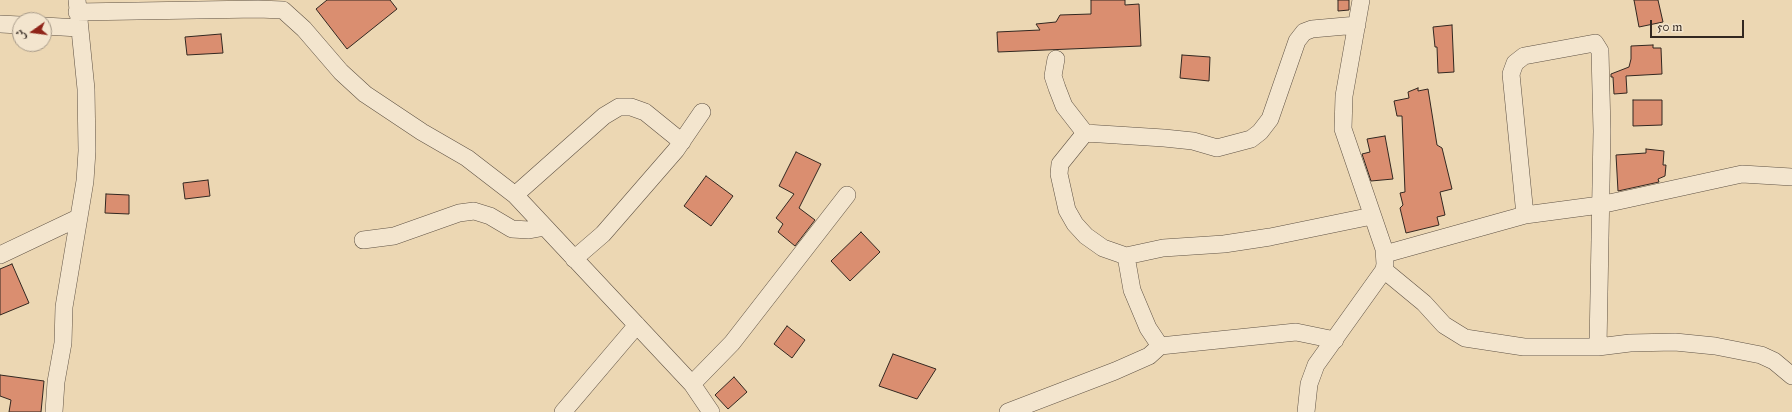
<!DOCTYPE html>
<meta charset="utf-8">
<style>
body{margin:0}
#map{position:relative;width:1792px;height:412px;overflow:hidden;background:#ecd7b3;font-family:"IM FELL Great Primer",Amiri,serif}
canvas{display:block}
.north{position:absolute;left:12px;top:12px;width:40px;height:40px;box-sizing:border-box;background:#f3e5ce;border:1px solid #a69988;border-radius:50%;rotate:256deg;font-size:11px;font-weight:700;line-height:16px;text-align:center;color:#322720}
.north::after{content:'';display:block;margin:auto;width:14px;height:18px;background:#8f2418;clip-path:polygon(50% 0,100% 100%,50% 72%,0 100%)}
.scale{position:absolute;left:1650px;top:20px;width:94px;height:18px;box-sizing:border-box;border:2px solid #322720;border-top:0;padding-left:5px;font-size:12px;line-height:14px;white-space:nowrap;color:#322720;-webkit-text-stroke:3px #f3e5ce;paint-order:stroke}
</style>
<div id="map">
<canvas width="1792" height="412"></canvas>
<div class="north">ش</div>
<div class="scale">50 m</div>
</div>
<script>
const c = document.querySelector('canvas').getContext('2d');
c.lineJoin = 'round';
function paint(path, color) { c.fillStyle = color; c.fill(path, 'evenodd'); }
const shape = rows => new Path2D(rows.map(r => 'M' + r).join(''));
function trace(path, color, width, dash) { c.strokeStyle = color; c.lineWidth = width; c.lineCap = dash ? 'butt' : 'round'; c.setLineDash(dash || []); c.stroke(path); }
const building = shape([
 [327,0,390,0,397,9,347,49,316,9,327,0],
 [1091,0,1125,0,1125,5,1139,4,1141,46,998,52,997,32,1040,30,1036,24,1056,22,1060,15,1091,14,1091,0],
 [1338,0,1349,0,1349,10,1338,11,1338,0],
 [1634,0,1658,0,1663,22,1639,27,1634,0],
 [1452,25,1454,72,1438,73,1437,47,1435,47,1433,27,1452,25],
 [221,34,223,53,187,55,185,37,221,34],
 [1653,45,1653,48,1661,48,1662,74,1626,76,1627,93,1614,94,1613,77,1611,77,1611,74,1629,67,1631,59,1631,46,1653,45],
 [1182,55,1210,57,1209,81,1180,78,1182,55],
 [1418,88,1418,91,1428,89,1437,145,1442,148,1452,189,1440,192,1445,215,1437,217,1439,225,1406,233,1400,208,1403,205,1400,193,1405,192,1402,116,1397,116,1394,101,1409,98,1408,92,1418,88],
 [1633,100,1662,100,1662,125,1633,126,1633,100],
 [1385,136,1393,179,1371,181,1362,154,1370,152,1367,139,1385,136],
 [1646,149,1664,151,1663,165,1666,165,1665,176,1658,179,1659,182,1618,191,1616,155,1646,153,1646,149],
 [796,152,821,164,799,208,815,220,795,246,778,232,783,224,776,218,794,194,779,186,796,152],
 [706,176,733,196,711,226,684,206,706,176],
 [208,180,210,196,185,199,183,183,208,180],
 [106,194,129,195,129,214,105,213,106,194],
 [861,232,880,252,850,281,831,261,861,232],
 [12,264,29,303,0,315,0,269,12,264],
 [787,326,805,340,792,358,774,344,787,326],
 [893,354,936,369,917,399,879,386,893,354],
 [0,375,44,381,41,412,9,412,11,400,0,396,0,375],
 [734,377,747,392,728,409,715,395,734,377]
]);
const minor = shape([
 [77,12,258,9,283,10,304,29,341,72,365,94,422,132,467,158,515,195,692,384,711,412],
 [0,24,20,25],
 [44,26,79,28],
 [1056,59,1053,76,1057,88,1064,106,1085,133,1164,138,1193,141,1217,148,1251,139,1260,132,1270,119,1297,41,1304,32,1312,29,1357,25],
 [1085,133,1060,164,1059,174,1067,210,1075,224,1086,236,1103,248,1126,256,1163,248,1224,244,1270,237,1372,216],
 [515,195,604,116,619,107,631,107,645,112,682,142],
 [1525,215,1511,74,1515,63,1524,56,1595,43,1600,51,1602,131,1598,347],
 [363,240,394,236,459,213,474,211,490,216,512,229,529,230,545,227],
 [1385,254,1525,215,1600,205,1742,174,1792,177],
 [0,255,78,218],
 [1126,256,1132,290,1148,328,1160,346,1296,332,1335,340],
 [574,259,603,234,676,150,702,112],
 [1384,270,1424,303,1444,325,1465,338,1524,347,1598,347,1630,343,1675,342,1715,346,1761,355,1774,361,1792,376],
 [692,384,732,343,847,195],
 [54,412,56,382,63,343,64,307,85,181,87,151,86,89,77,0],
 [563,412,637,325],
 [1008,412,1115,371,1149,356,1160,346],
 [1306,412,1309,384,1316,365,1384,270,1385,264,1384,249,1343,129,1344,96,1361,0]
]);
paint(building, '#da8e70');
trace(building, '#322720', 1);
trace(minor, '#605345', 18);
trace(minor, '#f3e5ce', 17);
</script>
